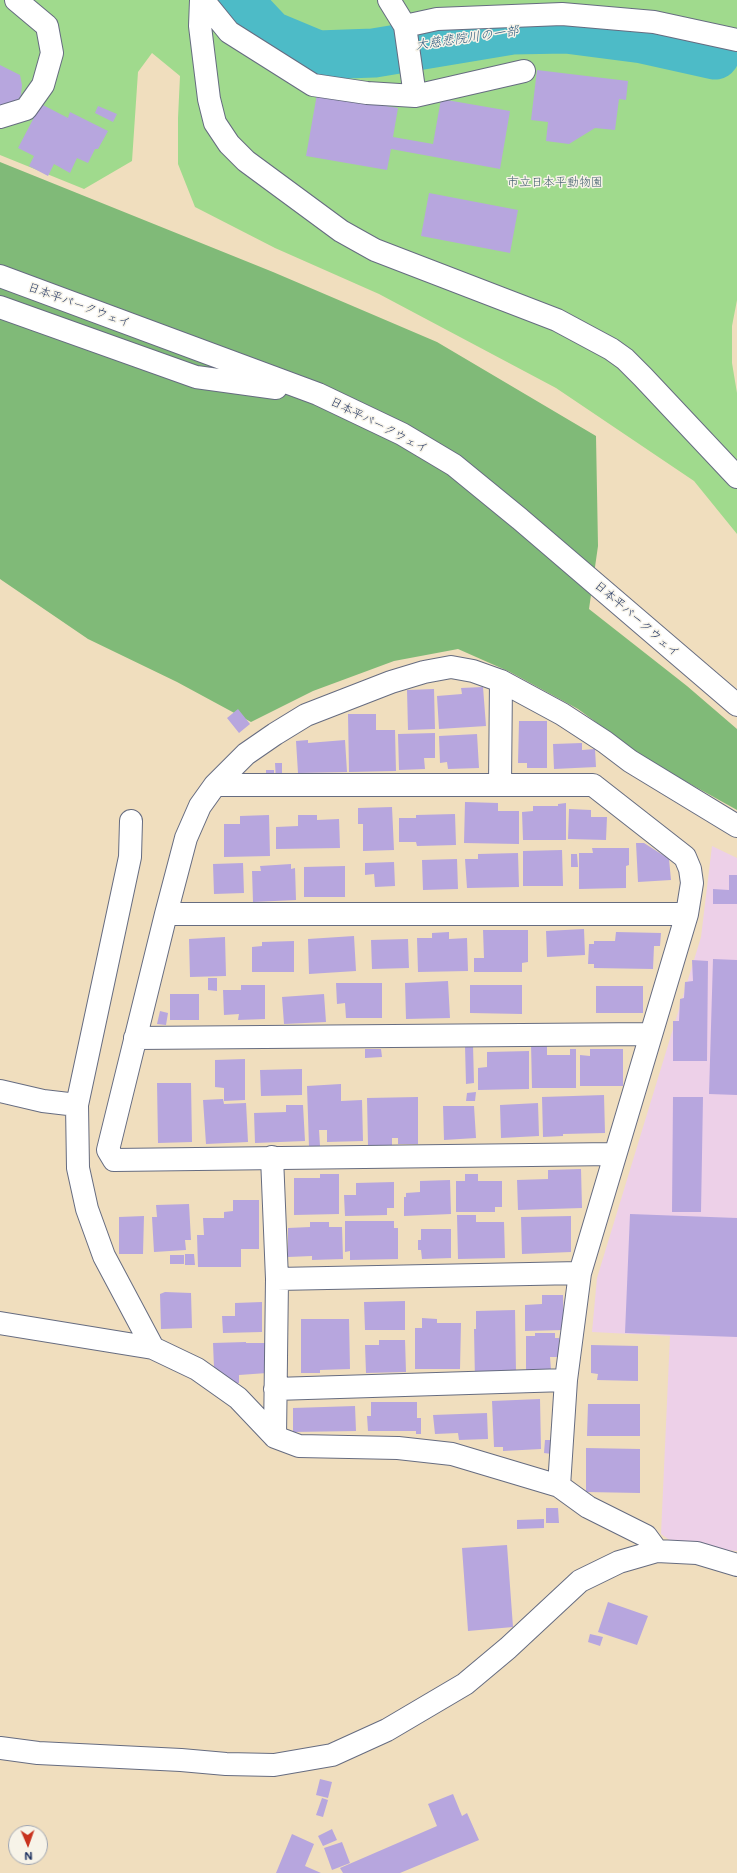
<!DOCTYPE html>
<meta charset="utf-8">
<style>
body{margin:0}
#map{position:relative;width:737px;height:1873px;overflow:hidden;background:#f0debe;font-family:Mali,sans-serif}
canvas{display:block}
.north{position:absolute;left:8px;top:1825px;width:40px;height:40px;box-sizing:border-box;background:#f7f3e8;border:1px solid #9fa5b1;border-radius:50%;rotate:178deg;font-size:11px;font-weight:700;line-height:16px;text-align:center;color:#1b2f5e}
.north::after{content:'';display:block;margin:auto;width:14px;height:18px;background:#c8321e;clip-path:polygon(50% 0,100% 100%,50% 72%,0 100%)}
</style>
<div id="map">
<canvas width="737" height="1873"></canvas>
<div class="north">N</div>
</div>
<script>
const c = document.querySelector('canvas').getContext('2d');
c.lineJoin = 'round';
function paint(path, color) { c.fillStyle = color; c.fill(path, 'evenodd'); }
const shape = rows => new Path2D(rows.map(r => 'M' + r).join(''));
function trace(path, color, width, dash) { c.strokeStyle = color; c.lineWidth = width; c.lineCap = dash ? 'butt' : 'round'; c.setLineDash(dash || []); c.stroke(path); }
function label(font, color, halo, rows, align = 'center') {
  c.font = font + ' Mali,"Klee One",sans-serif'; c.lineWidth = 3; c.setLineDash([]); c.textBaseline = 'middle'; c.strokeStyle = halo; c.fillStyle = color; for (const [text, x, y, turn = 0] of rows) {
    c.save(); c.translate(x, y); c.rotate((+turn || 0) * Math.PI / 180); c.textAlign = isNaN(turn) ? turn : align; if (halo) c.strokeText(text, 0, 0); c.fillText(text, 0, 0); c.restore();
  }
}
const built = shape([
 [712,846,737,858,737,1551,678,1546,661,1534,670,1336,592,1332,597,1278,701,937]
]);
const green = shape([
 [0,0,737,0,737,300,732,326,732,363,737,393,737,534,694,481,556,388,379,294,275,248,195,207,178,164,178,118,180,76,152,53,138,72,132,161,84,189,0,155]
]);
const forest = shape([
 [0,162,273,272,437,342,596,436,598,546,589,609,687,686,737,729,737,810,649,761,578,709,510,672,458,649,394,661,313,691,251,722,177,682,88,639,0,579]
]);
const river = shape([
 [237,0,270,35,318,55,374,53,512,30,566,29,643,39,715,55]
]);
const building = shape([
 [0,65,20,75,22,85,21,95,17,102,0,110],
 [537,70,628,81,626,100,619,99,615,130,595,128,569,144,546,141,548,122,531,120],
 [317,94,398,108,393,137,433,144,441,99,510,111,500,169,391,149,387,170,306,156],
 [41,104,68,118,70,112,108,131,98,149,95,149,88,163,77,158,70,173,54,164,48,176,29,166,34,156,18,148],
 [98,106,117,114,113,122,95,113],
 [429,193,518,210,510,253,421,236],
 [483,687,486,726,439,729,437,696,462,694,461,688],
 [434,689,435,729,408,730,407,690],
 [238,709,250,724,239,733,227,718],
 [348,714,376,714,376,730,395,730,396,771,349,772],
 [519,721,547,721,547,768,527,768,527,763,518,763],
 [435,733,435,758,424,758,425,769,399,770,398,734],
 [477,734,479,768,448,769,447,762,440,763,439,736],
 [308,740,308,743,345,740,347,772,298,773,296,741],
 [582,743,582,750,595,749,596,767,554,769,553,744],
 [275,763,282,763,282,781,276,781],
 [266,770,274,770,274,781,266,780],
 [465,802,498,803,498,811,519,811,519,844,464,843],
 [566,803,566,840,523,840,522,812,533,811,533,806,558,806,558,804],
 [392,807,394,850,363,851,363,824,358,824,358,808],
 [569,809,591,810,591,817,607,817,606,840,568,839],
 [455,814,456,845,417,846,416,842,399,842,399,818,416,818,416,815],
 [269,815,270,856,224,857,224,824,240,824,240,816],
 [298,815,317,815,317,820,339,819,340,848,276,849,276,827,298,826],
 [636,843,644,843,669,859,671,880,638,882],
 [592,848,629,848,629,865,626,866,626,888,579,889,579,853,593,853],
 [562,850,563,886,523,886,523,851],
 [518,853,519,887,467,888,465,859,478,859,478,854],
 [571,854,577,854,578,867,571,867],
 [457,859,458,889,423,890,422,860],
 [394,862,395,886,375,887,374,874,365,875,365,863],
 [243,863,244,893,214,894,213,864],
 [291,864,291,869,295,868,296,900,253,902,252,871,261,871,260,866],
 [345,866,345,897,304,897,304,867],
 [729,875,737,875,737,904,713,904,713,889,729,890],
 [584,929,585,955,547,957,546,931],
 [483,930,528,930,528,962,522,963,522,972,474,972,474,958,484,958],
 [449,932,449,939,467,938,468,971,418,972,417,938,432,938,432,933],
 [616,932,661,933,660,946,654,946,653,969,594,968,594,964,588,964,589,944,594,944,594,941,615,941],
 [354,936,356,971,309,974,308,939],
 [225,937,226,976,190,977,189,939],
 [408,939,409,968,372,969,371,940],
 [294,941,294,972,252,972,252,947,262,946,262,942],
 [713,959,737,960,737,1095,709,1094],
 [692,960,708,961,707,1061,673,1061,673,1021,679,1021,680,999,684,998,685,982,693,981],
 [208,978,217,978,217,991,208,990],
 [448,981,450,1018,406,1019,405,983],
 [336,983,382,983,382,1018,346,1018,345,1003,337,1004],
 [241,985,265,985,265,1019,238,1020,239,1014,224,1015,223,990,241,990],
 [470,985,522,985,522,1014,470,1013],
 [596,986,643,986,643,1013,596,1013],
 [170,994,199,994,199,1020,170,1020],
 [324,994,326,1022,284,1024,282,997],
 [160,1011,168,1013,166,1025,157,1024],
 [547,1042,547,1055,570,1055,570,1049,576,1049,576,1088,532,1088,531,1043],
 [473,1045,474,1083,466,1084,465,1046],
 [365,1049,381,1049,382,1057,365,1058],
 [590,1049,623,1049,623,1086,580,1086,580,1055,590,1056],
 [529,1051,529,1089,478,1090,478,1068,487,1067,487,1052],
 [245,1059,245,1100,224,1101,224,1088,215,1087,215,1060],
 [302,1069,302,1095,261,1096,260,1070],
 [157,1083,191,1083,192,1142,158,1143],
 [341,1084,341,1101,362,1100,363,1141,327,1142,327,1130,319,1130,320,1146,309,1147,307,1086],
 [476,1092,475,1101,466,1101,467,1093],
 [604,1095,605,1133,563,1134,563,1136,543,1137,542,1097],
 [418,1097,418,1144,398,1144,398,1138,392,1138,392,1145,368,1145,367,1098],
 [673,1097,703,1097,701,1212,672,1212],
 [223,1099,224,1104,246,1103,248,1142,206,1144,203,1100],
 [538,1103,539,1136,501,1138,500,1105],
 [286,1105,303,1105,305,1141,255,1143,254,1113,286,1112],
 [443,1106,474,1106,476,1138,444,1140],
 [581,1169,582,1208,518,1210,517,1180,548,1179,548,1170],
 [320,1174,339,1174,339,1214,294,1215,294,1178,320,1178],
 [465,1174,478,1174,478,1181,502,1181,502,1207,495,1207,495,1212,456,1212,456,1181,465,1181],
 [450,1180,451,1214,404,1216,404,1197,406,1197,406,1193,420,1192,420,1181],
 [394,1182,394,1208,387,1208,387,1215,345,1216,344,1195,356,1195,356,1183],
 [233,1200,259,1200,259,1249,241,1249,241,1267,198,1267,197,1235,204,1235,203,1218,224,1218,224,1212,233,1211],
 [189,1204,191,1240,185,1240,186,1250,154,1252,152,1217,157,1217,156,1205],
 [630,1214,737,1218,737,1337,625,1333],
 [457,1215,476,1215,476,1222,504,1222,505,1258,458,1259],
 [144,1216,143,1254,119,1254,119,1217],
 [571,1216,571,1252,522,1254,521,1217],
 [345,1221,394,1221,394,1228,398,1228,398,1259,350,1260,350,1251,345,1252],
 [310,1222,329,1222,329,1227,342,1227,343,1259,312,1260,312,1256,288,1257,288,1228,310,1227],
 [421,1229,451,1229,451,1258,422,1259,421,1250,418,1250,418,1240,421,1240],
 [185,1254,194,1254,195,1265,185,1265],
 [170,1255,184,1255,184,1264,170,1264],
 [165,1292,191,1293,192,1328,161,1329,160,1294],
 [542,1295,563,1295,564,1330,525,1331,525,1305,542,1304],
 [405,1301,405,1330,365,1330,364,1302],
 [262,1302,262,1332,223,1333,222,1316,235,1316,235,1303],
 [515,1310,516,1372,475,1381,474,1329,476,1329,476,1311],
 [422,1318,437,1319,437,1323,461,1323,460,1369,415,1369,415,1328,422,1328],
 [301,1319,349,1319,350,1369,320,1370,320,1373,301,1373],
 [535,1333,555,1333,555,1338,559,1338,559,1357,550,1357,551,1370,526,1370,526,1336,535,1336],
 [379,1340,405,1340,406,1372,366,1373,365,1345,379,1345],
 [246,1342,246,1343,265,1343,267,1373,239,1375,239,1383,233,1383,214,1368,213,1343],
 [591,1345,638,1346,638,1381,597,1380,598,1374,591,1373],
 [540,1399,541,1449,503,1451,503,1447,494,1447,492,1401],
 [371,1402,417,1402,417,1418,421,1418,421,1434,416,1434,416,1431,368,1431,367,1416,371,1416],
 [588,1404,640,1404,640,1436,587,1436],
 [355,1406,356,1431,293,1432,293,1408],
 [487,1413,488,1439,459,1440,458,1433,435,1434,433,1415],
 [545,1440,553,1440,552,1454,544,1453],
 [586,1448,640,1449,640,1493,586,1492],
 [546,1508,558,1508,559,1523,546,1523],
 [544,1519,544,1528,517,1529,517,1520],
 [507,1545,513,1627,468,1631,462,1548],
 [608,1602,648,1616,637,1645,598,1632],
 [590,1634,603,1637,600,1646,588,1642],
 [320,1779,332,1782,328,1798,316,1795],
 [453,1794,462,1816,467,1813,479,1840,400,1873,343,1873,340,1868,437,1826,428,1804],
 [322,1798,328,1800,323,1817,316,1815],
 [332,1829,337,1840,323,1846,318,1836],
 [292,1834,314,1844,305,1866,321,1873,276,1873],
 [342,1842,350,1863,332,1870,324,1848]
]);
const minor = shape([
 [201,0,200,26,209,99,215,123,229,144,246,161,341,231,375,250,557,320,611,349,625,359,643,377,737,477],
 [203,0,229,32,313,85,367,93,415,96],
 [389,0,405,26,437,19,562,14,654,22,737,40],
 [405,26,415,96,524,71],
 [0,117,26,109,43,85,52,53,47,26,16,0],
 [0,276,318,394,402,434,454,465,520,519,737,705],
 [0,307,196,377,276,388],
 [501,681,562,714,605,742,630,761,737,826],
 [215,785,593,785,685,857,690,869,692,883,687,914,580,1273,566,1380,559,1486,452,1454,398,1448,299,1446,275,1437,277,1279,272,1157],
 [500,785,501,681,473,671,451,667,424,672,391,682,306,715,275,734,246,754,215,785,200,806,186,838,166,914,108,1150,114,1160,614,1154],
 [166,914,687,914],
 [135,1038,651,1034],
 [0,1091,43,1101,77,1105],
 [277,1279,580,1273],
 [0,1323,153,1348,104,1256,87,1209,78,1168,77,1105,130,857,131,821],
 [153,1348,197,1369,238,1398,275,1437],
 [275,1389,566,1380],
 [559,1486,588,1507,646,1536,657,1551],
 [0,1748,38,1753,181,1760,226,1764,274,1765,332,1755,387,1730,465,1684,508,1648,580,1581,619,1562,657,1551,697,1553,737,1565]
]);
const parkNames = [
 ["市立日本平動物園",555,182]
];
const streetNames = [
 ["日本平パークウェイ",79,305,20],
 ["日本平パークウェイ",379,425,27],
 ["日本平パークウェイ",637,619,41]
];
const waterNames = [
 ["大慈悲院川の一部",467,38,-8]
];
paint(built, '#edd0e8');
paint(green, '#a0da8d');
paint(forest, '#80ba78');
trace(river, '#4dbbc7', 49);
paint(building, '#b7a6de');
trace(minor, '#666c80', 24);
trace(minor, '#fff', 22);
label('12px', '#3c5a6a', '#f7f3e8', parkNames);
label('12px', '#1b2f5e', '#f7f3e8', streetNames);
label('italic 13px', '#2a597e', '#f7f3e8', waterNames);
</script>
